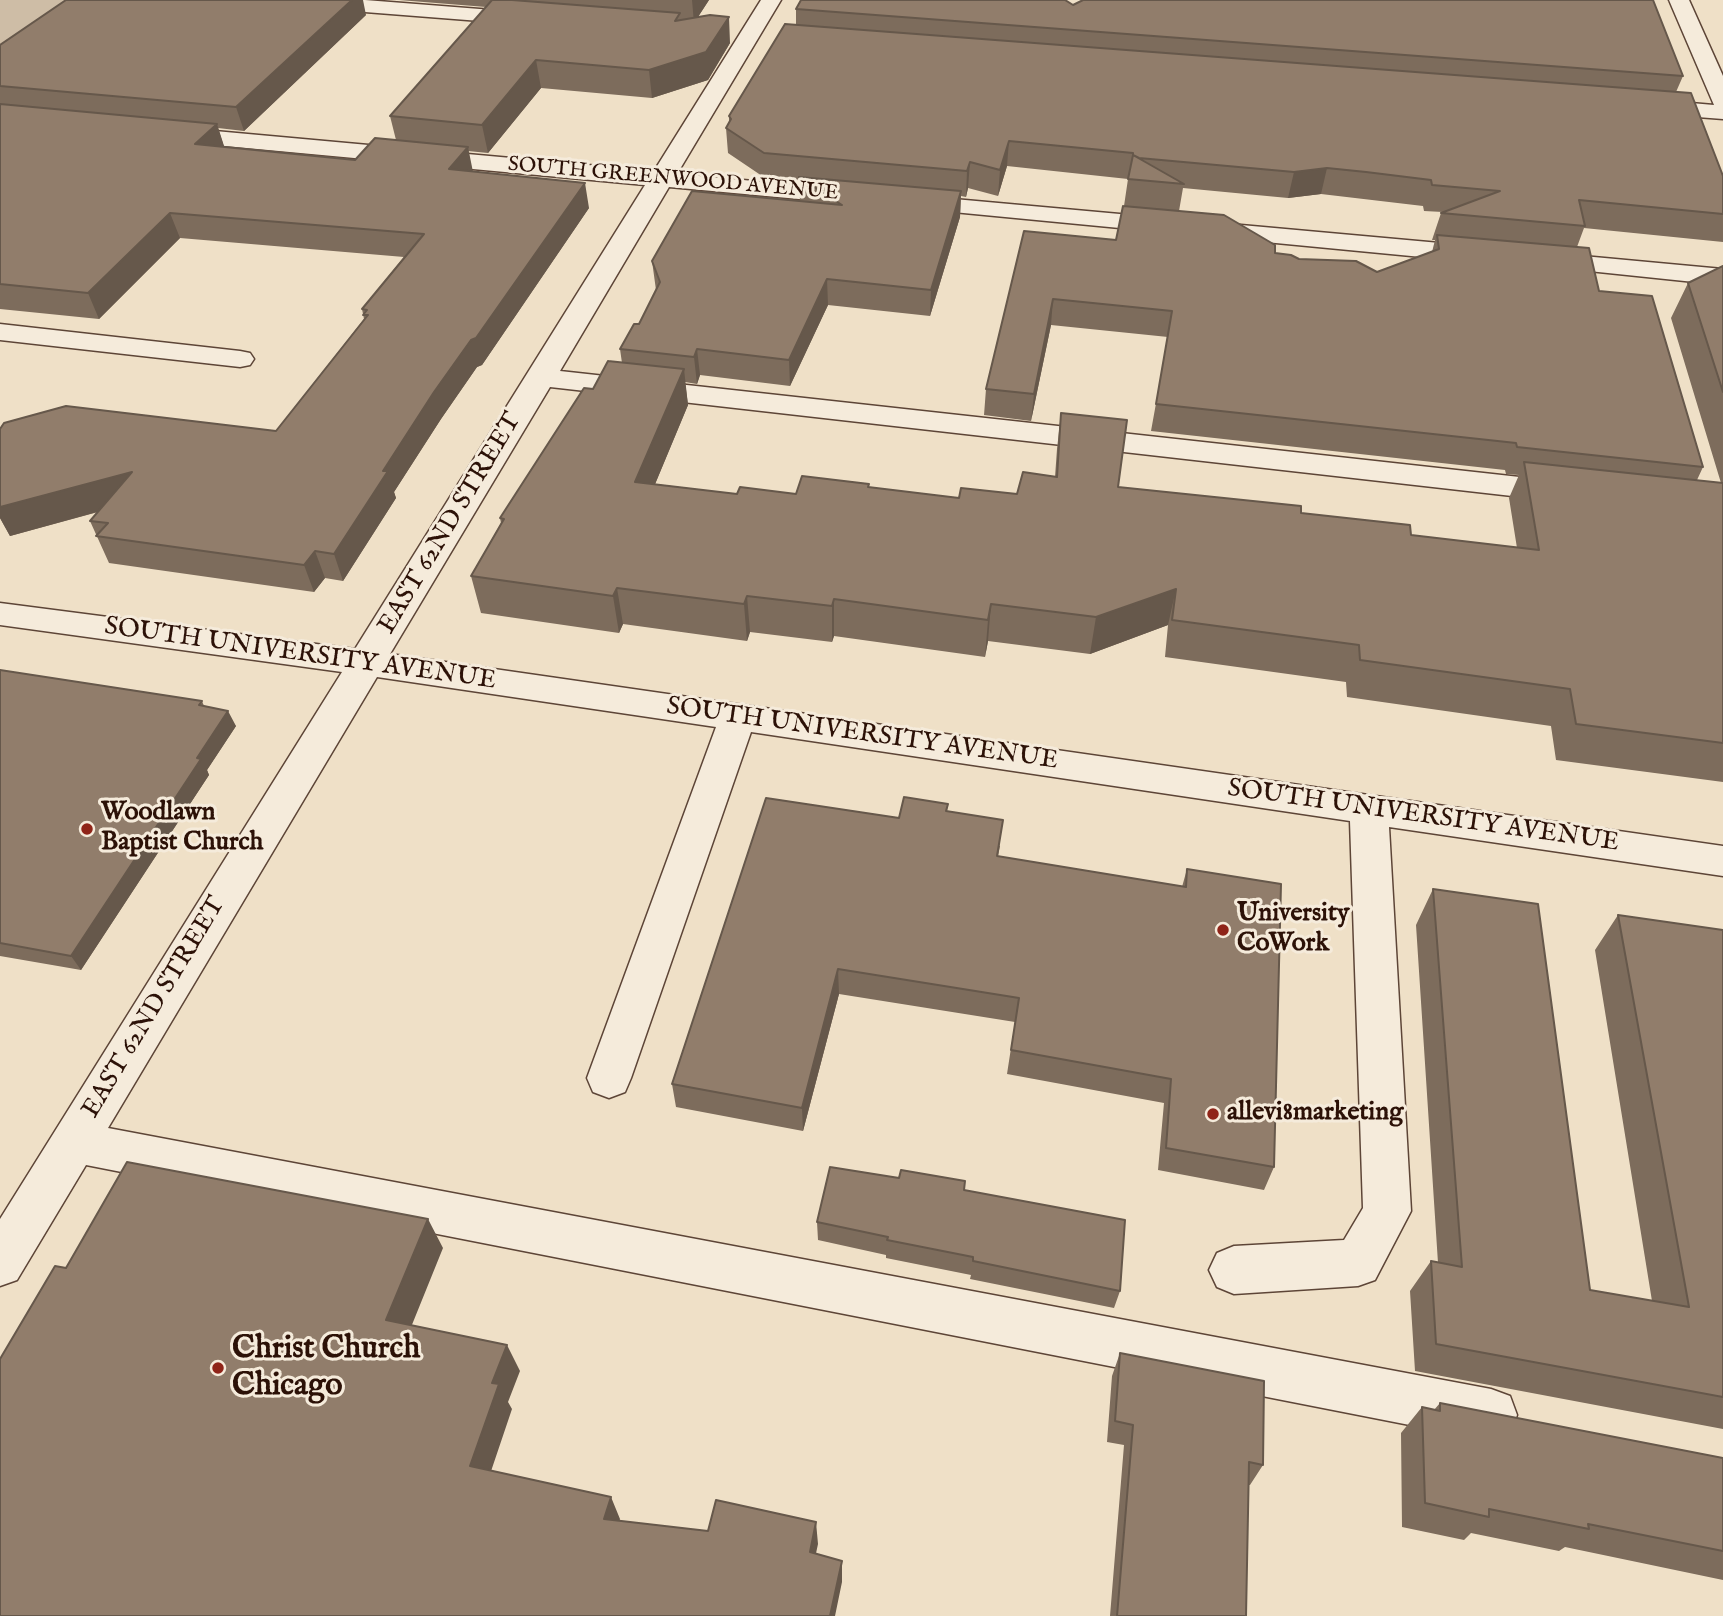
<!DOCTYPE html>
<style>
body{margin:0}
canvas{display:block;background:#efe0c7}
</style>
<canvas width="1723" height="1616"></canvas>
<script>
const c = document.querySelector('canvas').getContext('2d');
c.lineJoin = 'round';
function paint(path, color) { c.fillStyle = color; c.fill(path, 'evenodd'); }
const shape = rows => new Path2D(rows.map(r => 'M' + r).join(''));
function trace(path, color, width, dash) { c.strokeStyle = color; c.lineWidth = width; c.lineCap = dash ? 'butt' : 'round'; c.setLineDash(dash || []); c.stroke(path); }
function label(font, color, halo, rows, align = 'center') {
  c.font = font + ' "IM FELL English",serif'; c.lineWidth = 6; c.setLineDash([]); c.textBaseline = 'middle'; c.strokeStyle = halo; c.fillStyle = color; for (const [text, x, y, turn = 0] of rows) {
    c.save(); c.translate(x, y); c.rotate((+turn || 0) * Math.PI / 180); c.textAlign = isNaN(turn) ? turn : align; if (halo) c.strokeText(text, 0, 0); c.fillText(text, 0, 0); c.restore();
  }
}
const green = shape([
 [0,0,79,0,0,56]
]);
const minor = shape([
 [278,0,365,0,531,13,538,15,541,19,538,23,531,25,288,6,281,4,278,0],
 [761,0,781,0,677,174,853,190,862,192,865,197,862,202,853,204,669,187,560,371,1565,482,1576,485,1581,492,1576,499,1565,502,550,387,390,654,1723,846,1723,876,1389,827,1411,1211,1375,1280,1358,1286,1234,1294,1217,1287,1209,1270,1217,1253,1234,1246,1344,1240,1363,1208,1350,821,751,732,631,1078,625,1092,609,1098,593,1092,587,1078,716,727,377,677,108,1128,1491,1389,1510,1396,1517,1415,1510,1434,1491,1441,86,1165,17,1280,0,1286,0,1219,342,672,0,625,0,603,355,649,645,185,171,141,163,139,159,134,163,129,171,127,654,171,761,0],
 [1669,0,1689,0,1723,76,1723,119,1645,113,1637,111,1634,106,1637,101,1645,99,1714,105,1669,0],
 [910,195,1484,247,1493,250,1497,255,1493,260,1484,263,901,207,898,202,901,197,910,195],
 [1540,252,1723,269,1723,285,1531,265,1527,260,1531,255,1540,252],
 [0,324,240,351,250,353,254,359,250,365,240,367,0,340,0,324]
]);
const wall = shape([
 [399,0,709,0,698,17,730,43,708,80,652,98,541,88,488,153,468,151,472,172,589,208,482,365,477,367,441,419,394,492,396,498,343,581,325,578,314,592,109,563,90,521,98,512,10,536,0,518,0,429,276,431,364,319,362,309,404,257,180,238,99,319,0,309,0,45,366,15,244,131,218,128,224,147,355,160,396,140,390,116,486,7],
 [1073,5,1683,76,1676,92,1723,214,1723,242,1584,228,1577,247,1599,291,1703,467,1697,480,1721,483,1671,318,1688,283,1723,266,1723,782,1556,760,1551,726,1347,697,1346,682,1165,657,1168,625,1090,654,988,641,985,657,834,636,832,642,750,632,747,641,623,624,619,633,481,613,471,576,501,523,500,518,593,389,622,363,620,349,639,324,656,290,652,261,800,201,799,182,765,178,728,153,726,128,729,123,729,116,796,25,796,9],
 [1007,166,1128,179,1124,206,1116,240,1024,231,986,389,984,415,1031,421,1051,325,1168,337,1151,431,1505,470,1506,474,1519,475,1509,498,1517,548,1411,535,1301,513,1118,487,1061,413,1057,449,1055,477,1017,494,959,498,869,487,796,494,737,494,655,484,688,405,685,382,697,384,700,375,790,386,828,305,930,316,960,217,961,196,966,197,968,188,998,196],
 [1183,188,1288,198,1321,194,1423,206,1424,211,1443,212,1441,213,1432,240,1435,240,1432,252,1377,272,1299,259,1275,253,1179,211],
 [0,670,202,701,204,706,236,726,207,770,209,775,81,970,0,956],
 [948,804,947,811,1000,846,998,856,1182,887,1187,869,1274,1167,1264,1190,1158,1170,1164,1103,1007,1074,1015,1022,839,994,803,1131,676,1107,672,1084,899,818],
 [1433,889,1590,1290,1652,1301,1595,950,1618,915,1723,930,1723,1429,1415,1371,1410,1291,1431,1261,1438,1263,1416,925],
 [964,1190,1120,1291,1114,1308,970,1279,971,1275,886,1258,886,1255,818,1240,817,1222],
 [1120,1353,1263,1465,1250,1485,1248,1485,1246,1616,1110,1616,1124,1445,1107,1442,1112,1376],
 [1440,1403,1723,1458,1723,1580,1565,1547,1559,1551,1471,1533,1464,1540,1402,1527,1401,1433,1422,1407,1434,1410]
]);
const shadedWall = shape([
 [352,0,363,0,366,15,244,131,236,107],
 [692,0,709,0,694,23],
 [729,17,730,43,708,80,652,98,649,70],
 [536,60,541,88,488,153,482,125],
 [217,124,225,149,195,144],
 [1009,141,1007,166,998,196,1000,170],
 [468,147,473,172,449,169],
 [970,162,968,188,966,197,967,171],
 [1327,168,1321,194,1288,198,1294,172],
 [585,183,589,208,482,365,477,367,441,419,394,492,396,498,343,581,334,554,383,471,434,392],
 [961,191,960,217,930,316,931,290],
 [170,213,180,238,99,319,88,293],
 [827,279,828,305,790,386,789,360],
 [1053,299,1051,325,1031,421,1034,394],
 [697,349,700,375,697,384,694,357],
 [684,369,688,405,641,518,635,482],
 [132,472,144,499,10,536,0,518,0,507],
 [315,551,325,578,314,592,304,565],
 [617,588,623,624,619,633,613,596],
 [1176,589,1168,625,1090,654,1096,617],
 [747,596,750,632,747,641,744,604],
 [834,599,834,636,832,642,832,606],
 [991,604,988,641,985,657,988,620],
 [228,711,236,726,207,770,209,775,81,970,71,956],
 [838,969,839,994,803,1131,802,1108],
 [428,1219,443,1248,403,1347,386,1320],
 [507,1345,520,1371,508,1402,512,1409,485,1489,470,1466,492,1383],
 [611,1497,620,1519,614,1541,604,1519],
 [816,1522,818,1544,812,1572,810,1552],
 [842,1561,842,1582,835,1616,830,1616]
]);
const building = shape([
 [66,0,352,0,236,107,0,86,0,45,66,0],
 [492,0,512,0,680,13,675,21,710,15,729,17,706,52,649,70,536,60,482,125,390,116,492,0],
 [801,0,1065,0,1073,5,1083,0,1653,0,1683,76,796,9,801,0],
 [785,24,1691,93,1723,176,1723,214,1579,200,1585,226,1441,213,1500,191,1432,185,1431,180,1366,172,1327,168,1294,172,1139,158,1133,155,1133,153,1009,141,1000,170,970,162,967,171,764,153,726,128,731,119,729,116,785,24],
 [0,104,217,124,195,144,355,160,375,138,468,147,449,169,585,183,476,338,471,340,434,392,383,471,388,471,334,554,315,551,304,565,96,536,108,523,90,521,132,472,0,507,0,429,4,423,66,406,276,431,368,315,363,315,367,310,362,309,424,234,170,213,88,293,0,284,0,104],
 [1133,155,1184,184,1128,179,1133,155],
 [799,177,961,191,931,290,827,279,789,360,697,349,694,357,620,349,634,324,639,324,660,282,652,261,692,191,842,205,799,177],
 [1123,206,1224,215,1275,245,1275,253,1291,255,1299,259,1356,261,1377,272,1439,249,1437,235,1589,248,1599,291,1652,296,1703,467,1517,447,1516,443,1156,404,1172,311,1053,299,1034,394,986,389,1024,231,1116,240,1123,206],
 [1723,266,1723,392,1688,283,1723,266],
 [608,361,684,369,635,482,737,494,740,487,796,494,802,476,869,484,868,487,959,498,961,488,1017,494,1023,472,1057,477,1061,413,1127,420,1118,487,1301,506,1301,513,1410,525,1411,535,1539,550,1524,462,1723,483,1723,743,1576,724,1570,689,1360,660,1359,645,1172,620,1176,589,1096,617,991,604,988,620,834,599,832,606,747,596,744,604,617,588,613,596,471,576,504,519,500,518,584,388,593,389,608,361],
 [0,670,202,701,199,705,228,711,197,758,201,759,71,956,0,943,0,670],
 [904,797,948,804,946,811,1003,820,997,856,1186,887,1187,869,1281,884,1274,1167,1166,1148,1171,1079,1011,1050,1019,998,838,969,802,1108,672,1084,766,798,899,818,904,797],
 [1433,889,1538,904,1590,1290,1689,1307,1618,915,1723,930,1723,1397,1436,1344,1431,1261,1462,1267,1433,889],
 [127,1162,428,1219,386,1320,507,1345,492,1383,499,1384,470,1466,611,1497,604,1519,708,1531,716,1500,816,1522,810,1552,842,1561,830,1616,0,1616,0,1359,55,1266,66,1268,127,1162],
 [830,1167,899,1178,901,1170,965,1181,964,1190,1125,1220,1120,1291,973,1261,973,1257,887,1240,888,1237,817,1222,830,1167],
 [1120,1353,1264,1381,1263,1465,1249,1462,1246,1616,1117,1616,1133,1425,1115,1421,1120,1353],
 [1440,1403,1723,1458,1723,1551,1588,1524,1589,1529,1489,1509,1489,1517,1425,1503,1422,1407,1440,1411,1440,1403]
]);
const markers = [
 [87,829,7,"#8f2418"],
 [1223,930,7,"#8f2418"],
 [1213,1114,7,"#8f2418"],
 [218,1368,7,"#8f2418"]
];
const farStreetnames = [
 ["SOUTH GREENWOOD AVENUE",673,180,5]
];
const streetNames = [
 ["EAST 62ND STREET",451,524,-59],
 ["SOUTH UNIVERSITY AVENUE",300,655,8],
 ["SOUTH UNIVERSITY AVENUE",862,735,8],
 ["SOUTH UNIVERSITY AVENUE",1423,817,8],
 ["EAST 62ND STREET",155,1008,-59]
];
const poiNames = [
 ["Woodlawn",101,814],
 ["Baptist Church",101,844],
 ["University",1237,915],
 ["CoWork",1237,945],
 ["allevi8marketing",1227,1114]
];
const nearPoinames = [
 ["Christ Church",232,1350],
 ["Chicago",232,1387]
];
paint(green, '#cebda6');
trace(minor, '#5d4537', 3);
paint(minor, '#f5ebdb');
paint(wall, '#7d6c5c');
paint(shadedWall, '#66584b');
paint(building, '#917d6b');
trace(building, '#66584b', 2);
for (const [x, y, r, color] of markers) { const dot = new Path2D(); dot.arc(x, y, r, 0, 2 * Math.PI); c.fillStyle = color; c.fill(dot); trace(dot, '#f5ebdb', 2.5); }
label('21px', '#2c1107', '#f5ebdb', farStreetnames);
label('26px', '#2c1107', '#f5ebdb', streetNames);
label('bold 26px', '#2c1107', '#f5ebdb', poiNames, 'left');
label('bold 32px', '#2c1107', '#f5ebdb', nearPoinames, 'left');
</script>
